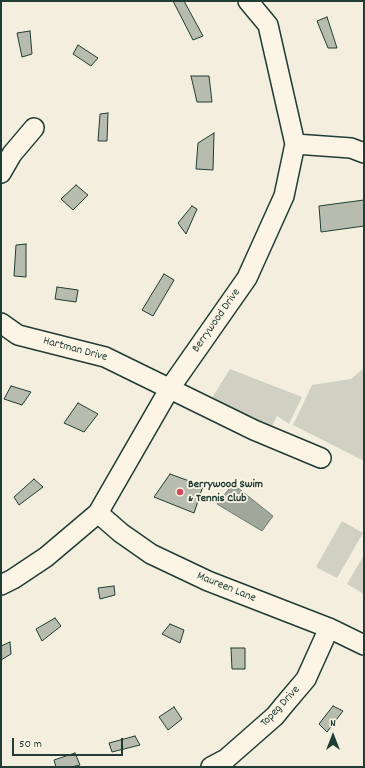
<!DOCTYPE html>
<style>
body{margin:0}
#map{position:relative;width:365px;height:768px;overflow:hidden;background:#f3eede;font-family:Dekko,sans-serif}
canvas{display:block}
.frame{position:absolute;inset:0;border:2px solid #1f3d34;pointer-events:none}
.north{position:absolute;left:313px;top:716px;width:40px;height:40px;-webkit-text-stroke:3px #fcf5e5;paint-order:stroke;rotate:0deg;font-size:11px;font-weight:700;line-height:16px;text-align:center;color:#1f3d34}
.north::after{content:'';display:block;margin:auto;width:14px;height:18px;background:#1f3d34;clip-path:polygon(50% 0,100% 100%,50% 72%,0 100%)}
.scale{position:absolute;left:12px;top:738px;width:111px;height:18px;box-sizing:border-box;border:2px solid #1f3d34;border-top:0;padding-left:5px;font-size:12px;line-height:14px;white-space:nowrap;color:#1f3d34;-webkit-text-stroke:3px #fcf5e5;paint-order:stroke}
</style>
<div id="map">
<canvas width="365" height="768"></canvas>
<div class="frame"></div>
<div class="north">N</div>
<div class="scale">50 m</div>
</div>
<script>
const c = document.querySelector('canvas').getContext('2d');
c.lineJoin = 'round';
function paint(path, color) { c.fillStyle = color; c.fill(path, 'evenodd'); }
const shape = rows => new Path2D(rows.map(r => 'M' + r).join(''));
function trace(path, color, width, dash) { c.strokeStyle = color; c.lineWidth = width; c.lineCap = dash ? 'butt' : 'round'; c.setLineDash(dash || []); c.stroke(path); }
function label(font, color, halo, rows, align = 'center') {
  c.font = font + ' Dekko,sans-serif'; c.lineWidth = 3.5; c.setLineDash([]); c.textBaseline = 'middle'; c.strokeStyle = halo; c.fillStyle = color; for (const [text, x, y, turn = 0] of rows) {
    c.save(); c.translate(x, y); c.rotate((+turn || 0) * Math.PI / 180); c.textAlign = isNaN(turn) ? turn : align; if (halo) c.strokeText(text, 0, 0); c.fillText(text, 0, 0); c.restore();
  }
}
const green = shape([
 [364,368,364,461,293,425,312,385,351,379],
 [230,369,302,397,289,424,277,416,270,430,212,398],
 [342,521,363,533,337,578,316,567],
 [364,555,364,594,347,584]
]);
const water = shape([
 [233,484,273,516,262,531,217,504,233,484]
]);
const building = shape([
 [173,1,184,1,203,36,193,40,173,1],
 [327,17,337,48,328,48,317,21,327,17],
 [30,31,32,54,22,57,17,33,30,31],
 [78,45,98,58,91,66,73,54,78,45],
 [191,76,209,76,212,102,197,102,191,76],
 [108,113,107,141,98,141,100,114,108,113],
 [214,133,213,170,196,169,198,143,214,133],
 [76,185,88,195,73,210,61,199,76,185],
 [364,200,364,226,321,232,319,206,364,200],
 [192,206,197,209,186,234,178,223,192,206],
 [26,244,26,277,14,276,16,245,26,244],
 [164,274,174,280,153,316,142,310,164,274],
 [57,287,78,290,76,302,55,299,57,287],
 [11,386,31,392,22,405,4,399,11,386],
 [78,403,98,414,84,432,64,423,78,403],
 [170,474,203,486,194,513,154,497,170,474],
 [34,479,43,487,19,505,14,497,34,479],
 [114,586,115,595,100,599,98,588,114,586],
 [55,618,61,626,42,641,36,629,55,618],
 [170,624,184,630,180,643,162,634,170,624],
 [10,642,11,654,1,660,1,646,10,642],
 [231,648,245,648,245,669,232,669,231,648],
 [333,706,343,711,327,732,319,724,333,706],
 [174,707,182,719,168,730,159,717,174,707],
 [135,736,140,745,112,752,109,743,135,736],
 [75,753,80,765,71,767,56,767,54,760,75,753]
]);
const minor = shape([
 [295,144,351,148,364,153],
 [1,173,12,154,34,128],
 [1,323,18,335,105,357,254,430,321,458],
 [98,513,121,533,151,554,208,581,329,628,364,645],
 [1,585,13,579,46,557,98,513,170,388,247,278,284,196,295,144,268,25,248,1],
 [211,767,226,759,275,716,284,705,306,679,329,628]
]);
const markers = [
 [180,492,4,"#d1495b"]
];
const streetNames = [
 ["Berrywood Drive",217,321,-55],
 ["Hartman Drive",75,350,15],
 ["Maureen Lane",226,588,22],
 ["Topeg Drive",281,707,-47]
];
const poiNames = [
 ["Berrywood Swim",188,485],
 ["& Tennis Club",188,499]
];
paint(green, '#d0d1c2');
paint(water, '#a0a89b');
trace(water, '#6c7d72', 1);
paint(building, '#b8bcae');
trace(building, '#1f3d34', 1);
trace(minor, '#1f3d34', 22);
trace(minor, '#fcf5e5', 19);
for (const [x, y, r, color] of markers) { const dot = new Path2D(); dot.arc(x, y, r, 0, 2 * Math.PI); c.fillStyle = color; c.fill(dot); trace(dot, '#fcf5e5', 1.5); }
label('12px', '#1f3d34', '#fcf5e5', streetNames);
label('bold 12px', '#1f3d34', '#fcf5e5', poiNames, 'left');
</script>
